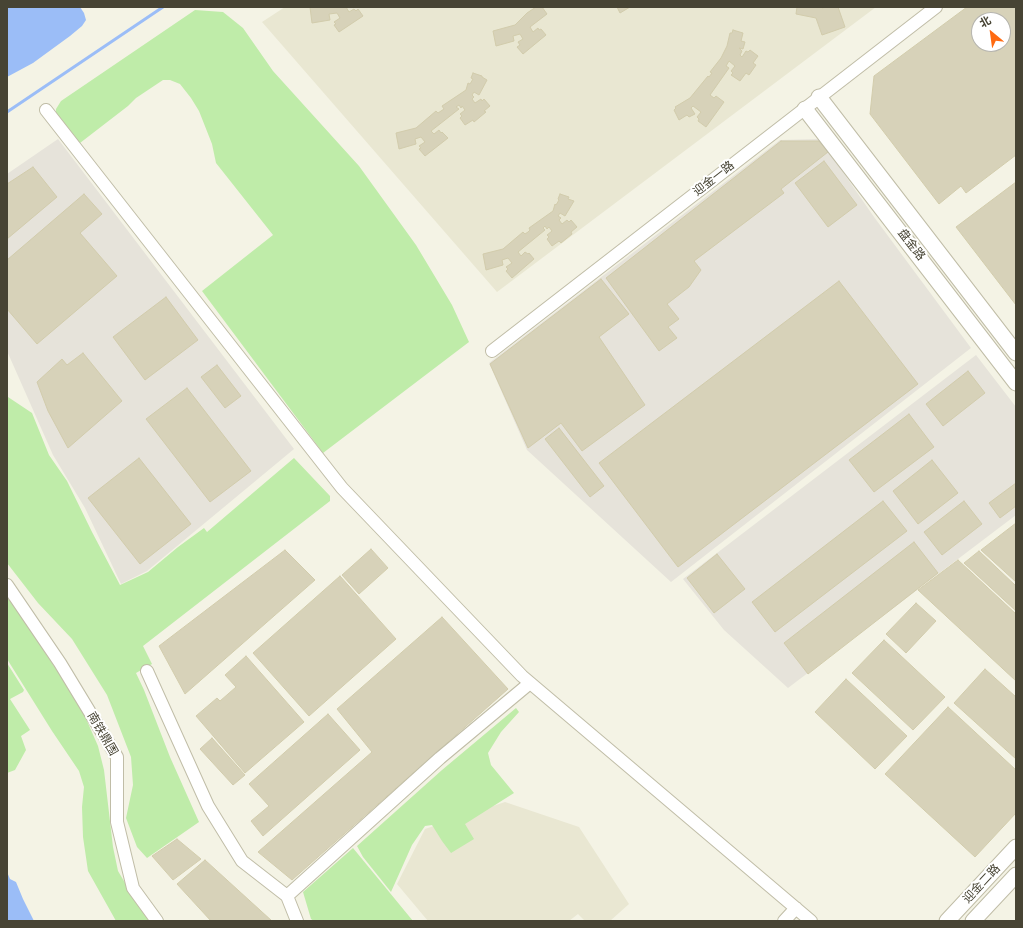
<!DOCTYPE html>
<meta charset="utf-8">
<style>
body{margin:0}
#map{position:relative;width:1023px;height:928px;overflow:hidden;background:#f4f3e5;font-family:"Varela Round","Noto Sans SC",sans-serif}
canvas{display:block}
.frame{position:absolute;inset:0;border:8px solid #474434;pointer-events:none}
.north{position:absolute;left:971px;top:12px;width:40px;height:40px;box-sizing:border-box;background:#fff;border:1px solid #b5b4ae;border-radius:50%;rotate:331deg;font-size:11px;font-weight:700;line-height:16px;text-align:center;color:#474434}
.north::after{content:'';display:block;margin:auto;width:14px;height:18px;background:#ff6a11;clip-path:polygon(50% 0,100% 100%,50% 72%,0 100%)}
</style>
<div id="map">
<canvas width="1023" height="928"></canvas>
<div class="frame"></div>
<div class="north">北</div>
</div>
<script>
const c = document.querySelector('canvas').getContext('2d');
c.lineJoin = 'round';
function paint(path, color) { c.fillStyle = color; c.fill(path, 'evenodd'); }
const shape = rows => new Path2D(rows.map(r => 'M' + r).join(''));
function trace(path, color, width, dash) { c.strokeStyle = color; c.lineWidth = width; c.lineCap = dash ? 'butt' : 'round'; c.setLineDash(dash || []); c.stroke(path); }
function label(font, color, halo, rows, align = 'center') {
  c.font = font + ' "Varela Round","Noto Sans SC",sans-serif'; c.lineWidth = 4; c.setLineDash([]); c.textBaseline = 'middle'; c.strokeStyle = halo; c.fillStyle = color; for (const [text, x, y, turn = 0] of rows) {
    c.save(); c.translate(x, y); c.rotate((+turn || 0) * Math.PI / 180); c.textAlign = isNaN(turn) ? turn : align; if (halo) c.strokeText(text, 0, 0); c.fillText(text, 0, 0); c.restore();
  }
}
const residential = shape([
 [285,7,876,7,497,292,262,22],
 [505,802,579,827,629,904,610,921,585,921,578,914,569,921,428,921,397,884,425,829]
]);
const industrial = shape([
 [58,139,294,449,147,571,121,584,85,508,53,455,7,351,7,174],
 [820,139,874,217,971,348,671,582,527,450,489,363,780,140],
 [976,355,1016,407,1016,515,788,688,724,630,683,579]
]);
const green = shape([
 [195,10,223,12,243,28,273,71,359,166,416,245,452,305,469,342,323,453,202,291,273,235,216,163,212,144,199,111,191,98,180,84,170,80,163,80,136,98,128,106,80,143,58,120,56,115,56,109,61,101],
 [7,388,8,397,32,413,49,455,67,481,92,532,120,585,148,572,178,547,204,528,207,532,294,458,330,496,330,501,143,646,152,664,136,673,144,690,170,757,199,822,147,858,137,847,126,818,133,785,131,757,107,695,72,639,38,603,7,563],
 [7,595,60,675,84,714,98,746,104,770,113,847,118,871,137,903,150,921,116,921,88,871,83,837,82,807,84,787,79,771,52,731,7,659],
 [7,663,24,690,23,692,10,699,30,730,21,736,26,750,15,770,7,773],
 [516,708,519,712,501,732,488,753,491,765,514,793,465,824,474,839,451,853,442,841,432,825,425,826,412,845,391,892,363,857,357,846,442,770],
 [353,848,413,921,314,921,311,919,303,892]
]);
const water = shape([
 [7,7,80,7,84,13,86,20,82,26,70,36,33,63,7,77],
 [7,872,10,879,16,882,23,899,34,921,7,921]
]);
const stream = shape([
 [7,112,163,7]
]);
const building = shape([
 [310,7,346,7,349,12,354,9,356,11,358,9,363,16,339,32,334,25,336,24,334,22,340,18,337,13,329,14,330,20,312,23,310,7],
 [536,7,542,7,547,14,530,27,533,32,538,28,539,30,541,29,546,35,523,54,517,47,520,45,518,42,523,39,520,34,513,36,514,41,496,46,493,31,515,25,527,13,536,7],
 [617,7,630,7,620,13,617,7],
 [797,7,821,7,822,8,826,7,838,7,845,27,822,35,816,18,796,14,797,7],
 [967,7,1016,7,1016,155,966,193,961,186,939,204,870,114,874,76,967,7],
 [979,20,1003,20,1003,44,979,44,979,20],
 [733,30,743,33,741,41,745,42,743,49,739,48,742,51,740,55,742,57,746,51,748,52,750,50,758,56,753,63,756,65,749,75,746,73,740,81,731,75,733,73,731,71,735,66,729,61,726,66,729,68,710,95,714,98,716,96,724,102,706,127,698,121,699,119,697,117,701,112,693,106,691,108,695,114,689,117,687,115,679,120,674,110,676,108,675,107,690,98,708,76,709,77,712,73,710,72,721,58,727,46,730,33,732,33,733,30],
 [473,73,482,76,482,77,487,80,479,95,474,92,472,95,474,97,472,99,475,103,481,99,482,101,484,99,490,106,484,111,486,112,474,122,473,120,465,125,460,118,462,116,460,114,465,110,462,106,461,108,459,105,456,107,459,109,431,131,434,134,439,130,441,133,442,132,448,138,425,156,419,149,421,148,419,146,425,142,421,137,415,139,416,144,399,149,396,133,416,128,436,111,438,113,444,109,442,106,466,90,468,83,470,84,473,79,471,78,473,73],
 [781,141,819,141,828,152,781,189,784,193,694,261,701,270,689,287,667,304,679,319,668,327,677,338,659,351,606,278,781,141],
 [824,161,857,205,828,227,795,183,824,161],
 [33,167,57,197,7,239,7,184,33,167],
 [1016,182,1016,305,956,227,1016,182],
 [84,194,102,214,80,233,117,276,37,344,7,309,7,260,84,194],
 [560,194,569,197,568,199,574,201,565,216,560,213,558,216,561,218,559,220,562,224,567,220,569,222,571,220,577,227,571,232,572,234,561,243,559,241,552,246,547,239,549,237,547,235,552,231,549,227,547,229,545,226,543,228,545,230,518,252,521,256,525,252,528,254,529,253,534,259,512,278,506,271,508,269,506,267,512,263,508,258,502,260,503,265,486,270,483,254,503,249,523,232,525,234,528,232,530,230,529,228,553,211,555,204,556,205,559,200,558,199,560,194],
 [601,279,629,314,599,337,645,405,582,451,561,423,528,448,490,364,601,279],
 [839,281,918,384,678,567,599,463,839,281],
 [166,297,198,340,145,380,113,337,166,297],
 [83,353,122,401,68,448,48,411,37,382,62,359,67,365,83,353],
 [217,365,241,396,225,408,201,377,217,365],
 [968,371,985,393,943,426,926,404,968,371],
 [187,388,251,471,210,502,146,419,187,388],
 [909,414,934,447,874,492,849,460,909,414],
 [559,428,604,486,590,497,545,439,559,428],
 [139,458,191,524,140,564,88,498,139,458],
 [932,460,958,493,918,524,893,491,932,460],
 [1016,483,1016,506,1000,518,989,503,1016,483],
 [883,501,907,531,775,632,752,602,883,501],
 [964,501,982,524,942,555,924,532,964,501],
 [1016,523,1016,582,981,550,1016,523],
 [914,542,938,573,808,674,784,643,914,542],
 [371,549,388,568,359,594,342,575,371,549],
 [285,550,315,580,185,694,159,646,285,550],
 [979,551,1016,586,1016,611,964,563,979,551],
 [717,554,745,589,714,613,687,578,717,554],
 [958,560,1016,614,1016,681,918,590,958,560],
 [340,576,396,639,309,716,253,653,340,576],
 [916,603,936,621,906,653,886,634,916,603],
 [442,617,508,689,292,880,258,852,372,752,337,709,442,617],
 [884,640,945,697,913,730,852,673,884,640],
 [246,656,304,722,245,773,196,716,217,698,220,701,236,687,225,675,246,656],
 [985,669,1016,697,1016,759,954,703,985,669],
 [846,679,907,736,875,769,815,712,846,679],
 [948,707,1016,770,1016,813,975,857,885,774,948,707],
 [328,714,360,750,263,836,251,821,269,806,249,784,328,714],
 [212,738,245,775,233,785,200,749,212,738],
 [177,839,201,859,173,880,152,856,177,839],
 [205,860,272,921,211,921,177,884,205,860]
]);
const minor = shape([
 [46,110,342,488,522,676,811,921],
 [492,351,936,7],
 [7,585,60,663,117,757,117,822,133,888,157,921],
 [147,671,208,806,242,861,287,896,297,921],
 [287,896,440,758,530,683],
 [784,921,796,908]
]);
const tertiary = shape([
 [819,97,1016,353],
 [805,109,1016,383],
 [947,921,1016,847],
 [973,921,1016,875]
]);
const streetNames = [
 ["迎金一路",714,179,-38],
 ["盘金路",911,245,52],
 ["南铁鼎围",102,734,60],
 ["迎金二路",982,884,-47]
];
paint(residential, '#e9e7d2');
paint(industrial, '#e6e3da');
paint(green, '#bfeca9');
paint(water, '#9bbdf7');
trace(stream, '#9bbdf7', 3);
paint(building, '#d7d2b9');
trace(building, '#d2ccac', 1);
trace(minor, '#c0bda7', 14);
trace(tertiary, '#c0bda7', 17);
trace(minor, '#fff', 12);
trace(tertiary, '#fff', 15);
label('12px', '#474434', '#fff', streetNames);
</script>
